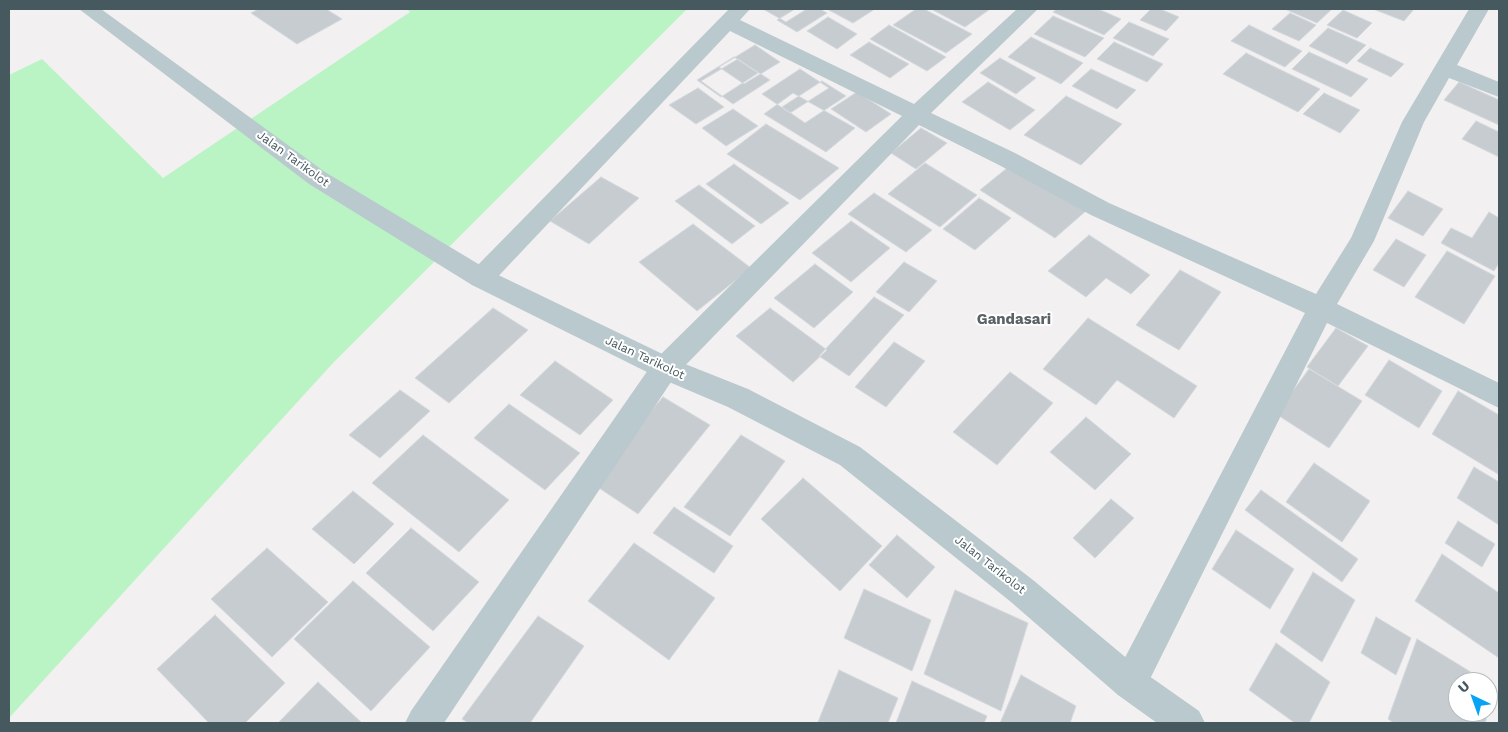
<!DOCTYPE html>
<style>
body{margin:0}
#map{position:relative;width:1508px;height:732px;overflow:hidden;background:#f2f0f0;font-family:"Work Sans",sans-serif}
canvas{display:block}
.frame{position:absolute;inset:0;border:10px solid #46595f;pointer-events:none}
.north{position:absolute;left:1448px;top:672px;width:50px;height:50px;box-sizing:border-box;background:#fff;border:1px solid #b5bdbf;border-radius:50%;rotate:318deg;font-size:14px;font-weight:700;line-height:20px;text-align:center;color:#46595f}
.north::after{content:'';display:block;margin:auto;width:18px;height:22px;background:#07a3f5;clip-path:polygon(50% 0,100% 100%,50% 72%,0 100%)}
</style>
<div id="map">
<canvas width="1508" height="732"></canvas>
<div class="frame"></div>
<div class="north">U</div>
</div>
<script>
const c = document.querySelector('canvas').getContext('2d');
c.lineJoin = 'round';
function paint(path, color) { c.fillStyle = color; c.fill(path, 'evenodd'); }
const shape = rows => new Path2D(rows.map(r => 'M' + r).join(''));
function trace(path, color, width, dash) { c.strokeStyle = color; c.lineWidth = width; c.lineCap = dash ? 'butt' : 'round'; c.setLineDash(dash || []); c.stroke(path); }
function label(font, color, halo, rows, align = 'center') {
  c.font = font + ' "Work Sans",sans-serif'; c.lineWidth = 4; c.setLineDash([]); c.textBaseline = 'middle'; c.strokeStyle = halo; c.fillStyle = color; for (const [text, x, y, turn = 0] of rows) {
    c.save(); c.translate(x, y); c.rotate((+turn || 0) * Math.PI / 180); c.textAlign = isNaN(turn) ? turn : align; if (halo) c.strokeText(text, 0, 0); c.fillText(text, 0, 0); c.restore();
  }
}
const green = shape([
 [407,9,687,9,333,363,9,718,9,75,42,59,163,178,410,12]
]);
const building = shape([
 [259,9,326,9,342,19,297,44,251,13,259,9],
 [763,9,807,9,786,22,763,9],
 [795,9,820,9,827,13,797,32,777,20,795,9],
 [827,9,875,9,853,23,827,9],
 [916,9,924,9,972,34,946,53,893,25,916,9],
 [931,9,990,9,965,27,931,9],
 [1057,9,1098,9,1121,19,1104,35,1053,12,1057,9],
 [1151,9,1160,9,1179,17,1166,31,1140,20,1151,9],
 [1285,9,1332,9,1317,23,1285,9],
 [1373,9,1414,9,1404,21,1373,9],
 [1343,10,1372,23,1357,38,1327,25,1343,10],
 [1290,13,1316,25,1299,41,1272,29,1290,13],
 [1053,16,1104,38,1085,57,1034,34,1053,16],
 [828,17,857,34,837,49,807,31,828,17],
 [1129,22,1169,39,1153,56,1113,38,1129,22],
 [889,25,946,57,927,71,870,39,889,25],
 [1249,25,1302,51,1285,67,1231,41,1249,25],
 [1328,28,1366,45,1347,64,1309,46,1328,28],
 [1031,37,1083,63,1061,84,1008,57,1031,37],
 [869,42,909,64,890,78,850,55,869,42],
 [1114,42,1163,64,1147,82,1097,59,1114,42],
 [755,45,780,62,744,84,719,67,755,45],
 [1370,48,1404,64,1391,77,1357,61,1370,48],
 [1309,52,1368,79,1351,97,1292,69,1309,52],
 [1246,53,1320,89,1298,112,1223,74,1246,53],
 [734,57,758,73,721,97,697,80,734,57],
 [1000,58,1036,78,1016,94,980,73,1000,58],
 [738,59,770,80,733,104,701,81,738,59],
 [800,69,829,88,790,113,762,94,800,69],
 [1091,69,1136,90,1117,109,1072,86,1091,69],
 [822,81,846,96,805,123,782,107,822,81],
 [988,82,1035,110,1010,130,962,102,988,82],
 [1459,82,1499,100,1499,125,1444,100,1459,82],
 [698,88,724,107,696,124,669,105,698,88],
 [857,92,891,114,866,132,831,109,857,92],
 [793,93,855,128,826,152,764,114,793,93],
 [1324,93,1360,110,1340,133,1303,114,1324,93],
 [1066,96,1122,124,1081,165,1024,135,1066,96],
 [733,109,758,126,726,146,702,128,733,109],
 [1476,121,1499,132,1499,157,1462,139,1476,121],
 [766,124,839,168,800,200,727,154,766,124],
 [921,128,947,143,916,169,891,153,921,128],
 [925,163,977,195,940,227,888,194,925,163],
 [734,164,789,203,761,224,706,184,734,164],
 [1012,164,1087,210,1055,238,980,190,1012,164],
 [601,177,639,198,589,244,550,221,601,177],
 [699,185,755,226,732,244,675,201,699,185],
 [1408,191,1443,209,1423,236,1388,218,1408,191],
 [874,193,932,230,906,252,848,214,874,193],
 [979,198,1011,218,975,250,943,229,979,198],
 [1489,212,1499,218,1499,263,1494,271,1441,243,1451,228,1472,238,1489,212],
 [851,221,890,248,851,282,812,253,851,221],
 [693,224,751,268,697,311,639,262,693,224],
 [1089,235,1126,259,1150,275,1131,294,1106,278,1086,297,1048,271,1089,235],
 [1396,239,1426,255,1404,287,1373,270,1396,239],
 [1447,251,1495,276,1464,324,1415,297,1447,251],
 [904,262,937,281,909,312,876,292,904,262],
 [815,264,853,292,814,328,774,298,815,264],
 [1180,270,1221,292,1179,350,1136,325,1180,270],
 [874,297,904,315,849,376,819,356,874,297],
 [493,308,528,330,449,403,415,378,493,308],
 [770,308,827,350,793,382,736,336,770,308],
 [1088,318,1197,386,1174,418,1117,380,1096,405,1043,369,1088,318],
 [1336,328,1368,346,1338,386,1307,367,1336,328],
 [894,342,925,361,886,407,855,387,894,342],
 [1389,360,1442,391,1419,428,1365,395,1389,360],
 [555,361,613,400,580,435,520,395,555,361],
 [1309,369,1362,401,1329,448,1276,414,1309,369],
 [1010,372,1053,403,997,465,953,432,1010,372],
 [400,390,430,411,380,458,349,435,400,390],
 [1458,391,1499,415,1498,474,1432,434,1458,391],
 [663,397,710,425,638,514,590,482,663,397],
 [509,404,580,453,545,490,474,438,509,404],
 [1086,417,1131,454,1095,490,1050,452,1086,417],
 [423,435,509,500,459,552,372,483,423,435],
 [741,435,785,461,730,536,684,507,741,435],
 [1314,463,1370,501,1342,542,1286,502,1314,463],
 [1474,467,1499,482,1499,525,1457,498,1474,467],
 [803,478,882,546,840,591,761,519,803,478],
 [1261,490,1358,559,1342,582,1245,510,1261,490],
 [353,491,394,524,354,564,312,529,353,491],
 [1111,499,1134,518,1095,558,1073,538,1111,499],
 [674,507,733,546,714,573,653,533,674,507],
 [1458,521,1495,544,1482,567,1445,543,1458,521],
 [411,528,479,582,433,631,366,573,411,528],
 [1236,530,1294,569,1270,609,1212,569,1236,530],
 [897,535,935,567,907,598,869,565,897,535],
 [634,543,715,598,669,660,588,601,634,543],
 [267,548,328,602,272,657,211,599,267,548],
 [1442,554,1499,593,1499,658,1415,601,1442,554],
 [1313,572,1355,600,1322,662,1280,632,1313,572],
 [353,581,430,647,371,711,294,639,353,581],
 [864,589,931,620,912,671,844,638,864,589],
 [955,590,1028,623,1001,711,924,674,955,590],
 [215,615,285,683,245,723,209,723,157,669,215,615],
 [538,616,584,646,530,723,468,723,462,719,538,616],
 [1376,617,1411,638,1396,675,1361,653,1376,617],
 [1417,639,1487,682,1458,682,1458,712,1488,712,1488,682,1496,687,1485,723,1394,723,1388,719,1417,639],
 [1276,643,1330,682,1309,723,1295,723,1249,690,1276,643],
 [839,670,898,698,888,723,818,722,839,670],
 [1021,675,1076,706,1070,723,1000,723,1021,675],
 [912,681,987,716,984,723,896,723,912,681],
 [318,682,362,723,278,723,318,682]
]);
const minor = shape([
 [729,9,750,9,740,20,914,104,1017,9,1038,9,931,113,1015,153,1109,203,1316,294,1351,238,1402,122,1469,9,1489,9,1457,65,1499,82,1499,97,1449,78,1424,122,1374,241,1337,304,1499,383,1499,408,1327,323,1142,695,1130,700,1118,695,1113,683,1118,671,1305,313,1091,215,999,165,919,125,675,376,444,723,405,723,411,711,655,360,902,116,730,31,490,285,481,288,472,285,468,278,472,271,729,9]
]);
const tertiary = shape([
 [79,9,101,9,325,172,490,271,675,360,748,389,860,447,1033,580,1142,671,1199,711,1205,723,1157,723,1118,695,1011,602,840,465,728,407,655,376,472,285,309,184,79,9]
]);
const streetNames = [
 ["Jalan Tarikolot",293,159,36],
 ["Jalan Tarikolot",645,358,25],
 ["Jalan Tarikolot",990,565,38]
];
const quarterNames = [
 ["Gandasari",1014,320]
];
paint(green, '#baf4c4');
paint(building, '#c6ccd0');
trace(building, '#d3d8dc', 1);
paint(minor, '#bac9ce');
paint(tertiary, '#bac9ce');
label('12px', '#46595f', '#fff', streetNames);
label('bold 15px', '#5b6266', '#fff', quarterNames);
</script>
